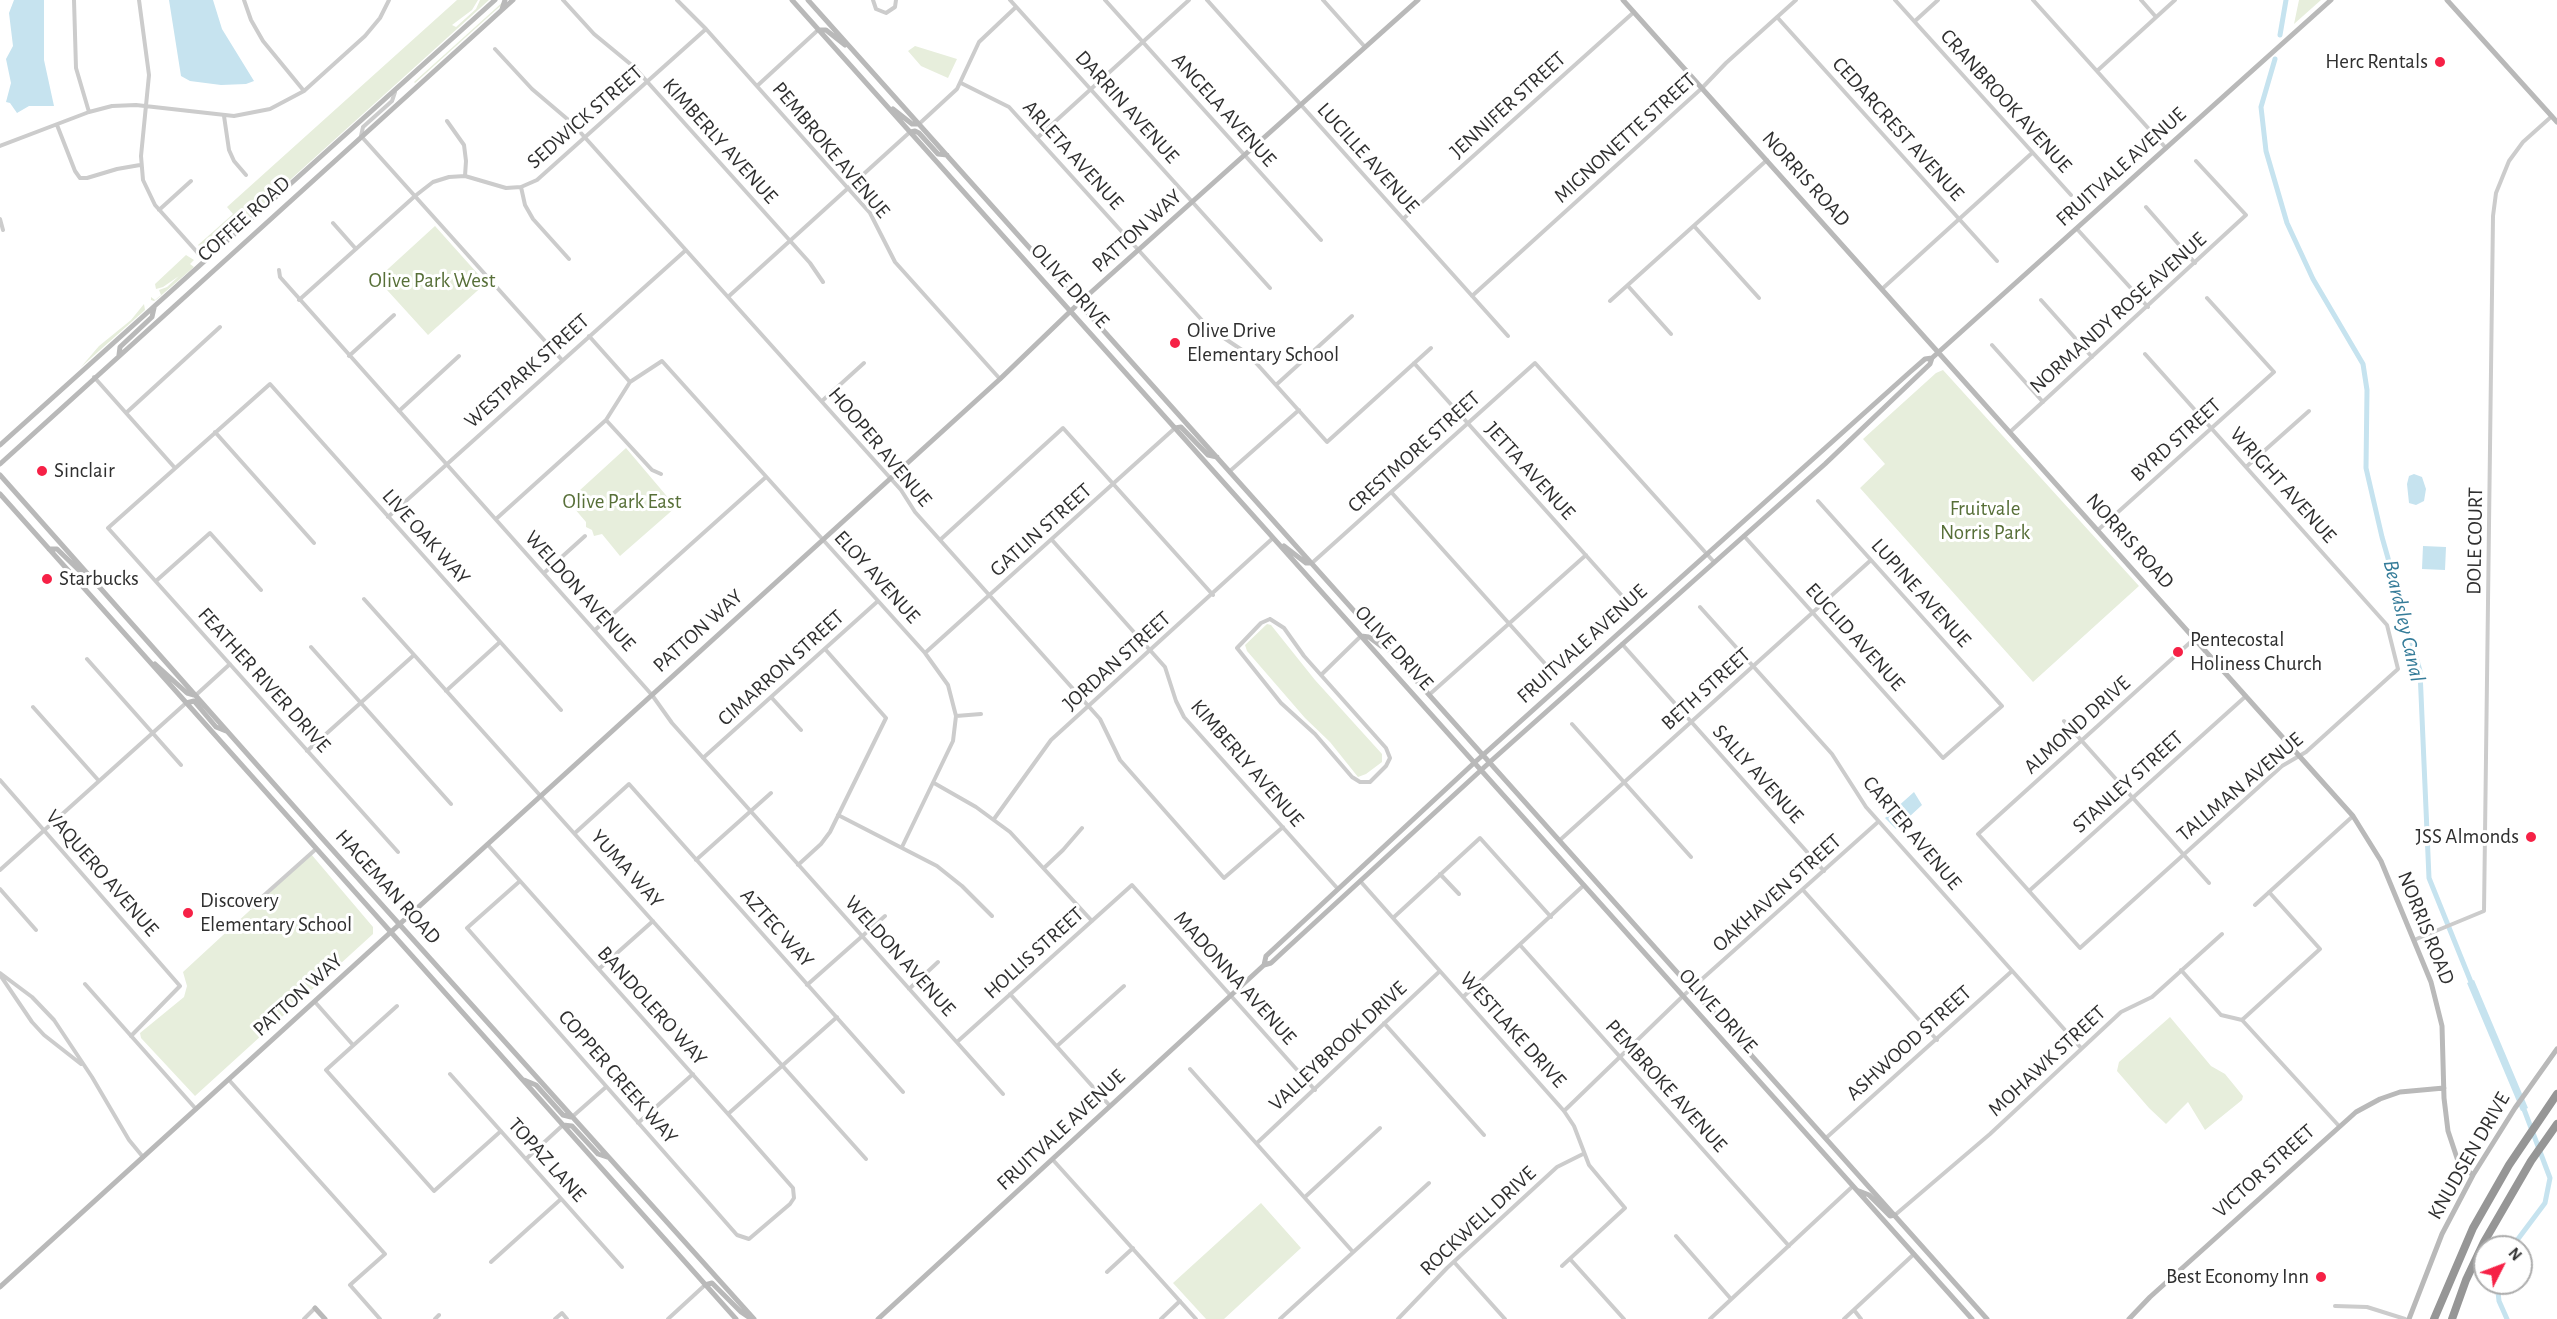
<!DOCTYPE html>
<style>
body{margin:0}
#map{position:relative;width:2557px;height:1319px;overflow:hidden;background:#fff;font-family:"Alegreya Sans",sans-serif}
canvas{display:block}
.north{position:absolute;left:2473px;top:1235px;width:60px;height:60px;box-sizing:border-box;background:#fff;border:2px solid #acacac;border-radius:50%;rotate:48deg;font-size:16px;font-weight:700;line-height:24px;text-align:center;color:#2f2f2f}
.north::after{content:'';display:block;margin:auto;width:21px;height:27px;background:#f62146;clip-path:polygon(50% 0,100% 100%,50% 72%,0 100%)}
</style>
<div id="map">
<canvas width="2557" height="1319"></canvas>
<div class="north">N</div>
</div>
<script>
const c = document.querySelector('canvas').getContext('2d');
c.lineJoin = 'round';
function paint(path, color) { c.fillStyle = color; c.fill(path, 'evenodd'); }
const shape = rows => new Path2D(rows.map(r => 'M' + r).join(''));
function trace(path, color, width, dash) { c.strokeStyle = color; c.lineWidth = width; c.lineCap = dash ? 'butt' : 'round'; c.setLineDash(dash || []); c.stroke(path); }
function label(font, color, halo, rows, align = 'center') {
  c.font = font + ' "Alegreya Sans",sans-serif'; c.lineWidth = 6; c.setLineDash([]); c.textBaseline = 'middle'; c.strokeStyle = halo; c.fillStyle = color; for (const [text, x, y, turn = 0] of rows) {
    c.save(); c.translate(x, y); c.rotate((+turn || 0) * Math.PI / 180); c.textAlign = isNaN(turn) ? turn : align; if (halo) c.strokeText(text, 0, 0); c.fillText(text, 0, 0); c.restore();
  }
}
const green = shape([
 [457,0,478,0,472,10,452,25,456,27,476,9,480,0,489,0,249,217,206,249,201,248,198,245,233,214,227,207],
 [505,0,507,0,415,83,414,82],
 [2299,0,2321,0,2294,24],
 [915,46,957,59,948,78,921,66,908,51],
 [435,226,486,283,428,335,377,279],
 [186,255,194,260,190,264,194,267,157,299,154,301,151,300,151,297,155,300,161,295,159,290,167,287,179,276,163,287,156,289,155,284],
 [144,304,145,310,81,367,99,346,131,320],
 [1943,370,2139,586,2033,682,1860,488,1885,464,1863,439,1936,373],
 [626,448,676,507,620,556,602,534,594,536,592,530,586,527,586,522,568,501],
 [1267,624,1271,625,1315,680,1382,754,1382,762,1366,774,1358,777,1330,742,1305,718,1247,651,1245,645],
 [311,854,373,927,373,934,195,1096,141,1038,140,1033,184,997,187,986,183,972],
 [2170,1017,2211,1066,2225,1074,2243,1096,2242,1100,2205,1130,2188,1102,2166,1124,2149,1108,2117,1071,2119,1062],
 [1261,1203,1301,1248,1224,1319,1206,1319,1173,1283]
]);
const water = shape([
 [14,0,44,0,44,60,54,106,29,106,17,113,10,103,6,102,11,83,6,59,13,46,9,13],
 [169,0,213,0,222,29,254,81,246,84,221,85,190,81,181,76],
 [2414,474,2422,477,2426,489,2424,501,2416,505,2409,503,2407,484,2409,476],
 [2423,546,2446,547,2445,570,2422,569],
 [1914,792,1922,805,1896,829,1885,818],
 [2474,980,2528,1108,2521,1111,2467,983]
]);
const canal = shape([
 [2280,35,2286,0],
 [2275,59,2261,107,2266,151,2287,223,2313,279,2363,364,2367,390,2366,468,2382,537,2420,671,2429,878,2473,987],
 [2512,1247,2545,1203,2550,1178,2522,1104],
 [2497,1283,2499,1301,2507,1319]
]);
const street = shape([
 [74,0,76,68,89,112],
 [139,0,149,75,141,156,143,180,155,205,205,261],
 [244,0,251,20,263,41,304,91],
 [563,0,594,34,634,67,810,263,823,282],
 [677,0,706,29,870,213,895,262,1000,379],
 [873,0,876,9,886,13,895,7,896,0],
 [1010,0,1270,288],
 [1105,0,1321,240],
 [1207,0,1508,336],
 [1323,0,1365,47],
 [1895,0,2071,195],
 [2033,0,2166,148],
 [2141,0,2156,17],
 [1777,17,1997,261],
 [1915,21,1938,0],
 [495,49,532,89,572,123,901,490,915,512,1100,719,1120,760,1224,878,1283,827],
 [2097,71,2175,0],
 [961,83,1009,107,1209,328,1248,354,1327,442,1431,348],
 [757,86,818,30],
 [395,92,392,101,363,127,361,136,562,360],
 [224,116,229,150,234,161,246,175],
 [447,121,464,145,466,161,465,176],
 [919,124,957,89,979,42,1016,7],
 [57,125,75,171,80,178,87,178,117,169,140,165],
 [1037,138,1189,0],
 [0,146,89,112,112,106,136,105,234,116,270,109,304,91,365,36,380,18,389,0],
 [521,187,525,205,533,219,569,259],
 [2146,207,2195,263],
 [159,210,191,181],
 [0,219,3,230],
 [1403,219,1634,12],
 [333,223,356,249],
 [1694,226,1759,298],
 [2077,229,2148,307],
 [279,270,280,277,652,695,672,723,1003,1094],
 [1628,286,1671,334],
 [1882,289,2032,153],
 [1472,296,1702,88,1726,63,1796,0],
 [728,297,910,132],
 [299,300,415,196,433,182,449,177,465,176,506,188,521,187,537,180,706,29],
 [2041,300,2092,357],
 [1610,301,1767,160],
 [589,336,630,382],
 [1992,345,2043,402],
 [2145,354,2387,625,2398,669,2306,752,2282,766,2080,948,1978,834,2194,639],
 [349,356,394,315],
 [1414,363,1624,598],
 [94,377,175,468],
 [1276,385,1352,316],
 [822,401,864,363],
 [399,411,459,356],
 [126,413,220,327],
 [606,420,652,470,661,474],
 [215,432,314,543],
 [2010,432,2246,215,2196,161],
 [2246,467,2309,411],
 [1230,471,1299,410],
 [1392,493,1548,667],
 [388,517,686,250],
 [496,519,606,420,630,382,662,361,925,653,948,685,956,716,953,741,902,847],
 [2098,530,2274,372,2207,298],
 [1744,536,1943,758,2002,706,1818,501],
 [940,540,1063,428,1213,595],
 [1052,540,1165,667,1176,701,1184,717,1338,889],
 [1312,563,1535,363,1714,562],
 [544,573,585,536],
 [156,581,210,533,261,590],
 [364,599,866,1159],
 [1700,607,1832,754,1866,807,2081,1048],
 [1270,619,1284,628,1304,656,1386,748,1390,758,1386,766,1370,782,1360,782,1352,777,1315,734,1281,703,1237,648,1261,623,1270,619],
 [595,630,766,477],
 [1622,644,1824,871],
 [311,647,451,804],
 [925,653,1175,428],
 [87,659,181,765],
 [1321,675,1361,636],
 [446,691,500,642],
 [1430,694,1586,555],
 [196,695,230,664],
 [771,697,801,730],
 [33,707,99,781],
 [956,716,981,714],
 [2064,721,2209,883],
 [1572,724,1691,857],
 [307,751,414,655],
 [703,758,878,601],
 [0,780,180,986,131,1036],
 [934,783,976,807,1010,832,1092,921],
 [838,815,937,866,962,886,992,916],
 [994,819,1051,740,1273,538],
 [575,833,629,784,903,1092],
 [1560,840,1871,560],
 [488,845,728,1114,793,1188,794,1198,790,1204,749,1239,737,1235,467,928,520,881],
 [398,852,108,528,270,384,561,710],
 [696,860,771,793],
 [798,865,821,844,830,832,886,718,825,649],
 [1044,868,1063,850,1082,828],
 [0,870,186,703],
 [1440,874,1459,894],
 [1361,882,1564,1111,1574,1126,1589,1165,1625,1208,1562,1266],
 [0,889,36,930],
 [1803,890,1937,1040],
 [2029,891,2246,696],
 [2255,905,2353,816],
 [251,907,316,849],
 [1393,918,1480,838,1551,917],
 [2414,940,2484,911,2493,216,2496,193,2509,161,2523,142,2552,116],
 [1520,945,1789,1246],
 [599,969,653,921],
 [2181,970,2221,1015,2242,1020],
 [0,973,32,997,54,1020,92,1077,129,1140,143,1157],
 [0,975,32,1022,44,1035,81,1064],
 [85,984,196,1109],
 [807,985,885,916],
 [909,989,938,962],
 [1010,994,1110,1106],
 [1463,997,1584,885],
 [315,1002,353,1045],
 [397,1006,326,1070,434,1191,501,1131],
 [2242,1020,2320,949,2269,892],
 [2242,1020,2339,1126],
 [1384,1023,1484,1135],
 [957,1042,1132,885,1315,1090],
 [1057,1046,1124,986],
 [1190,1069,1353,1252],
 [450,1074,622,1267],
 [229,1080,385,1254,350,1285,380,1319],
 [1564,1111,1683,996,1878,822],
 [728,1114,837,1017],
 [572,1117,606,1087],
 [638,1123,693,1074],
 [1826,1138,2012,971],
 [1257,1143,1440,971],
 [526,1159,563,1125],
 [1053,1160,1196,1319],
 [1305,1197,1380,1128],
 [1895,1215,1990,1134,2121,1012,2152,997,2222,934],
 [1676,1236,1731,1299],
 [1570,1259,1624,1319],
 [491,1262,561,1199],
 [1454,1262,1505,1319],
 [1107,1272,1133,1248],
 [2335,1306,2367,1307,2405,1319],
 [1854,1310,1861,1319],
 [304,1319,315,1308],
 [435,1319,439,1315],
 [555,1319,562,1313,567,1319],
 [668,1319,705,1285],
 [1161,1319,1180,1301],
 [1280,1319,1429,1183],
 [1398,1319,1447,1268,1557,1167,1583,1154],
 [1710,1319,1853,1186],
 [1844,1319,1914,1254]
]);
const secondary = shape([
 [792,0,1972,1319],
 [808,0,1987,1319],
 [1623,0,2353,816,2381,861,2431,982,2442,1026,2444,1098,2448,1131,2459,1164,2473,1175],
 [2447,0,2557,122],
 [502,9,505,0],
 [818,30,826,30,845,45],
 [893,109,912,124,919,124],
 [910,132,915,131,919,133,938,154,947,155],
 [119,355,120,347,152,317,154,308],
 [1175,428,1181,427,1208,455,1217,457],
 [0,445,495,0],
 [0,464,513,0],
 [0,475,321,837,754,1319],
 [0,494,736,1319],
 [1284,546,1306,563,1311,563],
 [49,549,57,549,88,579],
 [1361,636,1369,637,1381,646],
 [155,664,187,693,194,695],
 [186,703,194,701,216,727,226,731],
 [1264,965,1266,956,1474,763,1910,372,1925,359,1932,358],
 [524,1080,536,1085,563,1115,571,1117],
 [563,1125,572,1126,598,1154,607,1157],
 [1859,1191,1869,1195,1890,1216,1895,1215],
 [705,1285,712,1283,741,1312,750,1318],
 [0,1287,1000,379,1079,303,1418,0],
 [315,1308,325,1319],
 [878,1319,1264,965,1271,963,1285,950,1491,761,1825,464,1930,364,1932,358,2331,0],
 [2129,1319,2150,1297,2356,1112,2380,1099,2400,1092,2444,1088],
 [2409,1319,2442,1234,2473,1175,2515,1108,2557,1049]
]);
const highway = shape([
 [2434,1319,2473,1228,2509,1165,2557,1094],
 [2452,1319,2466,1280,2484,1242,2531,1161,2557,1124]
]);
const markers = [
 [2440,62,6,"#f62146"],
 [1175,343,6,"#f62146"],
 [42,471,6,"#f62146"],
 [47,579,6,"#f62146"],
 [2178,652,6,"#f62146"],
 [2531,837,6,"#f62146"],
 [188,913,6,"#f62146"],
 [2321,1277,6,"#f62146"]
];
const poiNames = [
 ["Herc Rentals",2428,62,"right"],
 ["Olive Drive",1187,331],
 ["Elementary School",1187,355],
 ["Sinclair",54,471],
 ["Starbucks",59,579],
 ["Pentecostal",2190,640],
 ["Holiness Church",2190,664],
 ["JSS Almonds",2519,837,"right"],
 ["Discovery",200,901],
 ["Elementary School",200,925],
 ["Best Economy Inn",2309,1277,"right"]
];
const streetNames = [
 ["CRANBROOK AVENUE",2006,101,48],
 ["JENNIFER STREET",1508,105,-42],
 ["DARRIN AVENUE",1127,107,48],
 ["ANGELA AVENUE",1224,110,48],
 ["SEDWICK STREET",585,117,-41],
 ["CEDARCREST AVENUE",1898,129,48],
 ["MIGNONETTE STREET",1625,138,-42],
 ["KIMBERLY AVENUE",720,141,48],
 ["PEMBROKE AVENUE",831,150,50],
 ["ARLETA AVENUE",1073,155,48],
 ["LUCILLE AVENUE",1368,158,48],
 ["FRUITVALE AVENUE",2121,167,-42],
 ["NORRIS ROAD",1806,179,48],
 ["COFFEE ROAD",244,219,-42],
 ["PATTON WAY",1137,231,-42],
 ["OLIVE DRIVE",1070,286,48],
 ["NORMANDY ROSE AVENUE",2118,313,-42],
 ["WESTPARK STREET",527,371,-42],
 ["BYRD STREET",2176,440,-42],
 ["HOOPER AVENUE",880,447,50],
 ["CRESTMORE STREET",1414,452,-42],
 ["JETTA AVENUE",1530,471,48],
 ["WRIGHT AVENUE",2283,485,48],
 ["GATLIN STREET",1041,530,-42],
 ["LIVE OAK WAY",426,537,48],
 ["NORRIS ROAD",2130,541,48],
 ["DOLE COURT",2475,541,-89],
 ["ELOY AVENUE",877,577,48],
 ["WELDON AVENUE",580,591,48],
 ["LUPINE AVENUE",1921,593,48],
 ["PATTON WAY",698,631,-42],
 ["EUCLID AVENUE",1855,637,48],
 ["FRUITVALE AVENUE",1582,644,-42],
 ["OLIVE DRIVE",1394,648,48],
 ["JORDAN STREET",1117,661,-42],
 ["CIMARRON STREET",781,668,-42],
 ["FEATHER RIVER DRIVE",264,680,48],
 ["BETH STREET",1706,689,-42],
 ["ALMOND DRIVE",2077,725,-42],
 ["KIMBERLY AVENUE",1247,763,49],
 ["SALLY AVENUE",1758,774,48],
 ["STANLEY STREET",2128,782,-42],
 ["TALLMAN AVENUE",2240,787,-40],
 ["CARTER AVENUE",1912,833,50],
 ["YUMA WAY",627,869,48],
 ["VAQUERO AVENUE",102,873,49],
 ["HAGEMAN ROAD",388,887,48],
 ["OAKHAVEN STREET",1777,893,-42],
 ["AZTEC WAY",777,928,48],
 ["NORRIS ROAD",2426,928,68],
 ["HOLLIS STREET",1034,953,-42],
 ["WELDON AVENUE",900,956,48],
 ["MADONNA AVENUE",1235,978,48],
 ["PATTON WAY",298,995,-42],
 ["BANDOLERO WAY",652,1006,48],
 ["OLIVE DRIVE",1718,1011,48],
 ["WESTLAKE DRIVE",1513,1030,48],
 ["ASHWOOD STREET",1909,1043,-42],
 ["VALLEYBROOK DRIVE",1338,1046,-43],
 ["MOHAWK STREET",2047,1061,-43],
 ["COPPER CREEK WAY",618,1077,49],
 ["PEMBROKE AVENUE",1666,1086,48],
 ["FRUITVALE AVENUE",1061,1130,-43],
 ["KNUDSEN DRIVE",2469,1156,-60],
 ["TOPAZ LANE",547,1160,48],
 ["VICTOR STREET",2264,1171,-42],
 ["ROCKWELL DRIVE",1478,1221,-43]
];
const parkNames = [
 ["Olive Park West",432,281],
 ["Olive Park East",622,502],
 ["Fruitvale",1985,509],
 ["Norris Park",1985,533]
];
const waterNames = [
 ["Beardsley Canal",2404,621,77]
];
paint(green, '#e7eedc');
paint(water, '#c6e3ef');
trace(canal, '#c6e3ef', 5);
trace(street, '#ccc', 4);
trace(secondary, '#b9b9b9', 5);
trace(highway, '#969696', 8);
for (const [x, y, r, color] of markers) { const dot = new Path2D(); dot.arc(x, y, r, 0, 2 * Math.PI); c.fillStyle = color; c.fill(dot); trace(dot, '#fff', 2); }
label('21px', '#2f2f2f', '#fff', poiNames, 'left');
label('21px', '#2f2f2f', '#fff', streetNames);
label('21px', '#576f38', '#fff', parkNames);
label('italic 22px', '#357c99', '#fff', waterNames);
</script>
